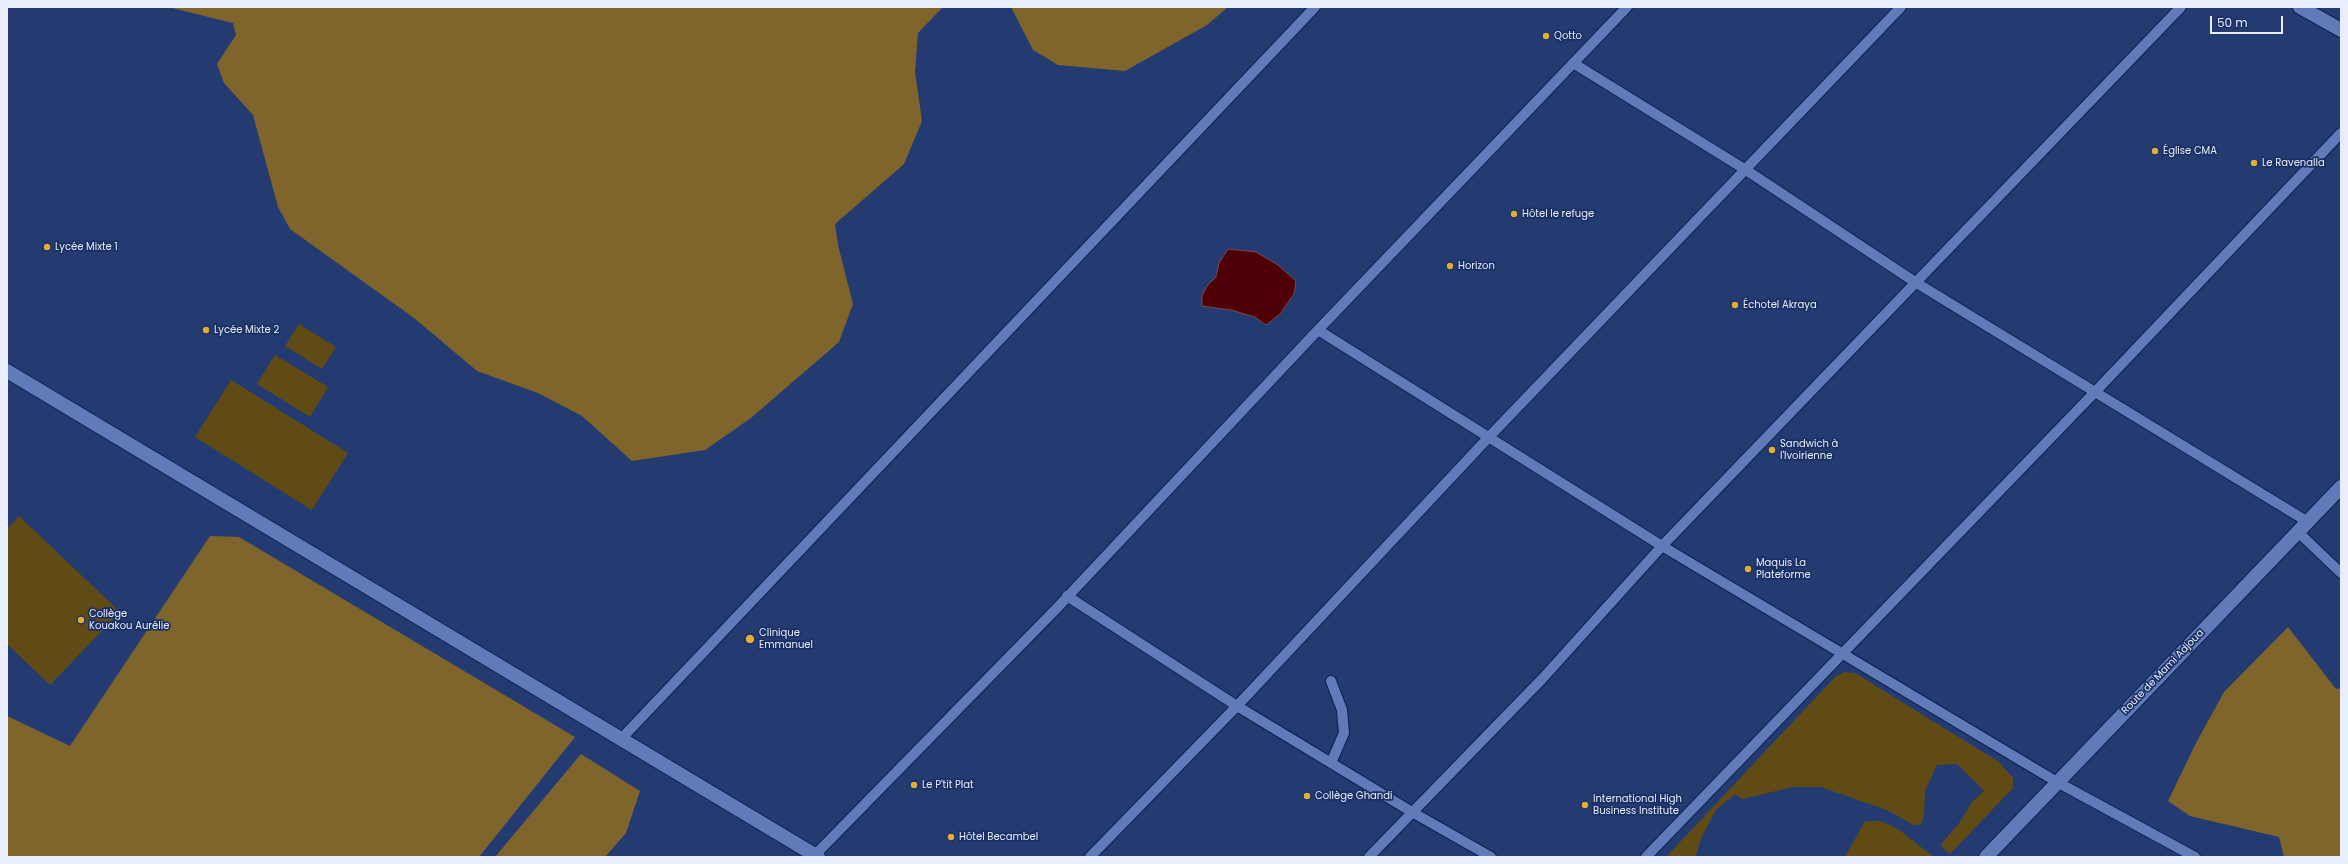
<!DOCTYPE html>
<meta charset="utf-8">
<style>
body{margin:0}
#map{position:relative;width:2348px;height:864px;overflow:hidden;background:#243b71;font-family:Poppins,sans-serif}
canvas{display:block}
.frame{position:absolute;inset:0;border:8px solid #e8eefc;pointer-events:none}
.scale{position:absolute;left:2210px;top:16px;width:73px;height:18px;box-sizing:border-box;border:2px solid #e8eefc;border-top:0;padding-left:5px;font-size:12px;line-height:14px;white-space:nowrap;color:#e8eefc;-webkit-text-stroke:3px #1a3065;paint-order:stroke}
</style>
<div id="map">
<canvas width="2348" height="864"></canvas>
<div class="frame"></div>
<div class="scale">50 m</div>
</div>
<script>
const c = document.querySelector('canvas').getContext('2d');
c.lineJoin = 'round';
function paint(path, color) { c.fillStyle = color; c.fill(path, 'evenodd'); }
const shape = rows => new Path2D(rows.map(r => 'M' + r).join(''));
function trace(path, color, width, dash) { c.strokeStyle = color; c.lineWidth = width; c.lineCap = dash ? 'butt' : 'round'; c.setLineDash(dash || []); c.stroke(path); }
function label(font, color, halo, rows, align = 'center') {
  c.font = font + ' Poppins,sans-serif'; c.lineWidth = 3.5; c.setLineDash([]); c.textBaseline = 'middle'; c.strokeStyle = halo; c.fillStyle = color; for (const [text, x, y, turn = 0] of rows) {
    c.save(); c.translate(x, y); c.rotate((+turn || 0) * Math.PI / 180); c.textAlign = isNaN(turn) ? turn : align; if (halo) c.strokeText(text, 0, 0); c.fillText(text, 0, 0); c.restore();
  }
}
const green = shape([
 [299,324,336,347,322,369,285,346],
 [275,355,328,387,310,417,257,384],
 [231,380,348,453,312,510,195,437],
 [19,516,120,612,50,685,7,644,7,529],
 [1844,672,1855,673,1999,762,2013,778,2013,788,1950,854,1943,848,1941,844,1960,822,1972,802,1984,791,1957,764,1937,765,1925,791,1924,815,1921,825,1913,825,1889,811,1821,787,1793,787,1742,799,1735,794,1716,810,1702,836,1696,855,1698,857,1666,857,1835,677],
 [1865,821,1881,821,1898,829,1934,857,1845,857]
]);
const forest = shape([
 [168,7,943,7,918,33,915,72,922,121,904,164,835,224,838,245,853,304,839,342,751,418,705,450,632,461,582,416,538,393,477,371,414,318,290,229,278,207,253,115,224,83,217,64,236,35,233,23],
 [1011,7,1228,7,1207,25,1125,71,1058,65,1033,50],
 [210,536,239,537,575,737,479,857,7,857,7,716,70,746],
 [2288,627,2336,689,2341,688,2341,857,2284,857,2279,837,2190,816,2168,801,2195,745,2224,692],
 [581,754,640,791,626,833,605,857,495,857]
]);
const water = shape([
 [1228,249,1256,252,1278,265,1296,281,1294,294,1280,314,1266,325,1255,317,1231,310,1202,306,1202,296,1207,286,1216,277,1219,263,1228,249]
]);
const street = shape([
 [1573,63,1746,170,1915,282,2308,522],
 [1318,330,1662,546,1843,654,2057,782,2195,857],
 [2298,532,2341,573],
 [1067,596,1237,706,1412,812,1491,857],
 [1331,681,1342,710,1344,733,1331,763],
 [622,738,1315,7],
 [813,857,1056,609,1318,330,1627,7],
 [1090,857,1237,706,1488,438,1901,7],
 [1369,857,1543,678,1662,546,2181,7],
 [1646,857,2095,392,2341,133]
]);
const secondary = shape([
 [2300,7,2341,30],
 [7,371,818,857],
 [1986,857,2341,487]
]);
const markers = [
 [1546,36,4,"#e2af34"],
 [2155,151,4,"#e2af34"],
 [2254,163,4,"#e2af34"],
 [1514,214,4,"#e2af34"],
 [47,247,4,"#e2af34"],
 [1450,266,4,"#e2af34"],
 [1735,305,4,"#e2af34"],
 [206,330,4,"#e2af34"],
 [1772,450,4,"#e2af34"],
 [1748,569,4,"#e2af34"],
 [81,620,4,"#e2af34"],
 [750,639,5,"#e2af34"],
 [914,785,4,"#e2af34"],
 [1307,796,4,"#e2af34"],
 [1585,805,4,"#e2af34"],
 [951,837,4,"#e2af34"]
];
const poiNames = [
 ["Qotto",1554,36],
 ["Église CMA",2163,151],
 ["Le Ravenalla",2262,163],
 ["Hôtel le refuge",1522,214],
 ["Lycée Mixte 1",55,247],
 ["Horizon",1458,266],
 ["Échotel Akraya",1743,305],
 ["Lycée Mixte 2",214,330],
 ["Sandwich à",1780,444],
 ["l'Ivoirienne",1780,456],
 ["Maquis La",1756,563],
 ["Plateforme",1756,575],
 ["Collège",89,614],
 ["Kouakou Aurélie",89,626],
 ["Clinique",759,633],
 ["Emmanuel",759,645],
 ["Le P'tit Plat",922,785],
 ["Collège Ghandi",1315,796],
 ["International High",1593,799],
 ["Business Institute",1593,811],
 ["Hôtel Becambel",959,837]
];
const streetNames = [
 ["Route de Mami Adjoua",2163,672,-46]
];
paint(green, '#614b15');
paint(forest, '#7f652b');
paint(water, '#4f0006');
trace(water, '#7d4750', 1);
trace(street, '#0c2054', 12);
trace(secondary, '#0c2054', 16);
trace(street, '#607bb7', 10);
trace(secondary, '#607bb7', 14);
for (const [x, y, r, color] of markers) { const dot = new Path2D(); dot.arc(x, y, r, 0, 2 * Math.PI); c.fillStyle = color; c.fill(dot); trace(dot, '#1a3065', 1.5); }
label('10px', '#e8eefc', '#1a3065', poiNames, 'left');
label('10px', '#e8eefc', '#1a3065', streetNames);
</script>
